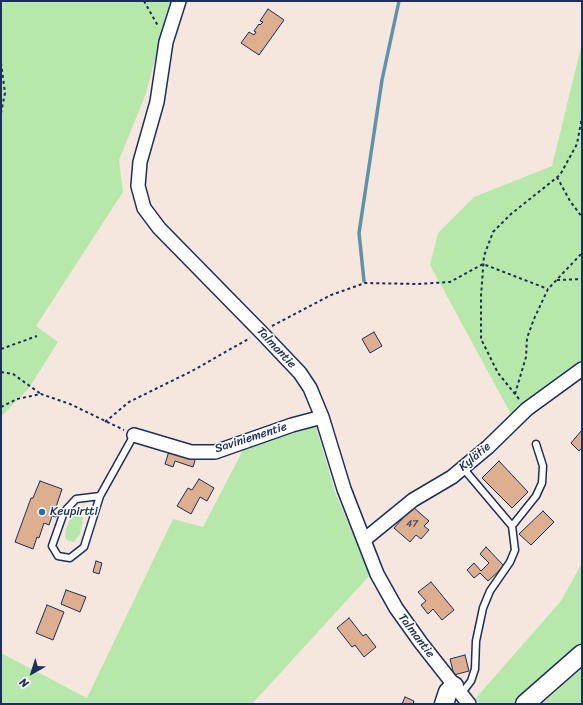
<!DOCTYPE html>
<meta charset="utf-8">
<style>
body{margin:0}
#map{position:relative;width:583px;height:705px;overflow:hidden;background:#f5e7dd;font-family:Sriracha,sans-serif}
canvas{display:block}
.frame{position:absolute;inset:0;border:2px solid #1b2f5e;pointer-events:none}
.north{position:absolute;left:12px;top:653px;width:40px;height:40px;-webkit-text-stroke:3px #fff;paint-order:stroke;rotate:219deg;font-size:11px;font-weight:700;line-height:16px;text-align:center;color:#1b2f5e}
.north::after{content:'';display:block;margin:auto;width:14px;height:18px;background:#1b2f5e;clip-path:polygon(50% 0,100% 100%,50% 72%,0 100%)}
</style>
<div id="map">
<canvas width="583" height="705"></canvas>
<div class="frame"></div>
<div class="north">N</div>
</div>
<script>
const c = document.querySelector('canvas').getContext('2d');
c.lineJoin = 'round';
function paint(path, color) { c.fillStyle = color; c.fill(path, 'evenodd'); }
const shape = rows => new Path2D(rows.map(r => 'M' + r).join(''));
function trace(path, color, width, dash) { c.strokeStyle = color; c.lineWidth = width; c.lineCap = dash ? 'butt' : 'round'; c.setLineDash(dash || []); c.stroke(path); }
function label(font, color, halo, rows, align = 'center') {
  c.font = font + ' Sriracha,sans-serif'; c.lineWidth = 3; c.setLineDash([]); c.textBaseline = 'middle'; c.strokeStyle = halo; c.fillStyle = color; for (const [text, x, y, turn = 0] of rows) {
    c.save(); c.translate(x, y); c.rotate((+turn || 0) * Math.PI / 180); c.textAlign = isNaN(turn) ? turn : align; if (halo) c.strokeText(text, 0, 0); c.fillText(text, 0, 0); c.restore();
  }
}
const green = shape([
 [1,1,171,1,145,96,119,160,123,192,36,326,58,342,29,388,1,417],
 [582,43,582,366,512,416,430,265,438,233,474,197,552,166],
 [316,426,335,492,370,575,252,704,1,704,1,653,87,698,173,519,203,527,243,450],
 [79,513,83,518,80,534,74,542,69,541,65,538,66,529,71,517],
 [582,563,582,645,515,704,480,704,475,699,561,601],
 [582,668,582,704,542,704]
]);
const stream = shape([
 [364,281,359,233,382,80,399,1]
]);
const building = shape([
 [268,9,284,20,259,55,241,43,249,32,254,35,256,32,254,31,259,24,260,25,263,22,260,21,268,9],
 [374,332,382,346,370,353,362,339,374,332],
 [582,430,582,450,581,449,579,451,571,443,582,430],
 [170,448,196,457,193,467,175,461,173,467,165,464,170,448],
 [499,461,528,492,512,508,482,478,499,461],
 [199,479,214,488,207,501,200,497,191,514,177,506,188,488,192,490,199,479],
 [40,481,62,489,56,507,59,509,56,517,52,516,49,525,44,523,39,538,37,537,33,549,15,542,31,498,33,498,40,481],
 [413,507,429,521,424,526,429,530,421,539,416,535,410,542,394,528,413,507],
 [543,511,554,522,531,545,519,534,543,511],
 [486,547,504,566,488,581,480,573,474,578,467,570,474,563,481,571,489,563,480,554,486,547],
 [96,561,102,563,99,574,93,572,96,561],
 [431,582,454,610,442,620,433,609,428,614,421,605,426,601,418,592,431,582],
 [66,590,86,597,80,612,61,604,66,590],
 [47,605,64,612,53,640,36,633,47,605],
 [349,618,363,636,366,634,376,647,364,657,355,645,352,647,337,628,349,618],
 [465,655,469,671,454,675,450,659,465,655],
 [405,697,414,701,413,704,402,704,405,697]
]);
const path = shape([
 [144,1,158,26],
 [1,63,5,93,1,113],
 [557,177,570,201,582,217],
 [557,280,582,279],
 [272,326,331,295,365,283,418,284,450,282,483,264,548,289],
 [1,349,37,336],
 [1,372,13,374,41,394],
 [515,394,526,357,527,338,534,319,548,289,582,253],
 [519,399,498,373,481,339,481,296,484,256,493,232,511,214,560,175,577,144,582,117],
 [1,407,17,399,41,394,70,404,124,430],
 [105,422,129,402,192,371,250,338]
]);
const lane = shape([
 [100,496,76,499,64,512,52,546,58,556,70,558,84,547,100,496,134,435],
 [512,526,536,496,542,483,543,466,536,444],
 [461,694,471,681,475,669,476,641,483,608,490,591,510,562,515,550,512,526,463,468]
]);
const street = shape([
 [179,1,166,42,157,102,140,162,138,186,144,208,159,228,261,332,300,373,310,388,322,417,344,489,377,574,396,608,421,643,469,704],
 [134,435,191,452,215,452,292,425,322,417],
 [364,540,413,500,452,477,488,447,527,409,582,369]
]);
const secondary = shape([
 [444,704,448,692,454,686],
 [525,704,582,654]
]);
const markers = [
 [42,512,4,"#1f6fb2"]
];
const numberNames = [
 ["47",412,524]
];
const streetNames = [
 ["Talmantie",276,348,47],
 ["Saviniementie",251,438,-18],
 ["Kylätie",475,457,-40],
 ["Talmantie",416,636,53]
];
const poiNames = [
 ["Keupirtti",50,512]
];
paint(green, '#b6e9a9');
trace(stream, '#5c94ad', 3.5);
paint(building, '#ddaf8e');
trace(building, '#1b2f5e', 1);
trace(lane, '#1b2f5e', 9);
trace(street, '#1b2f5e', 16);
trace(secondary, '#1b2f5e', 21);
trace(path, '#1b2f5e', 2, [3, 3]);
trace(lane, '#fff', 6);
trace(street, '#fff', 13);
trace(secondary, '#fff', 18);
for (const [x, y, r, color] of markers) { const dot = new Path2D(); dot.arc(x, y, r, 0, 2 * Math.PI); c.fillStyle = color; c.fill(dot); trace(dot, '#fff', 1.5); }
label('10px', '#4c4f6a', null, numberNames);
label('12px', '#1b2f5e', '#fff', streetNames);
label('12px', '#1b2f5e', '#fff', poiNames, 'left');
</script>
